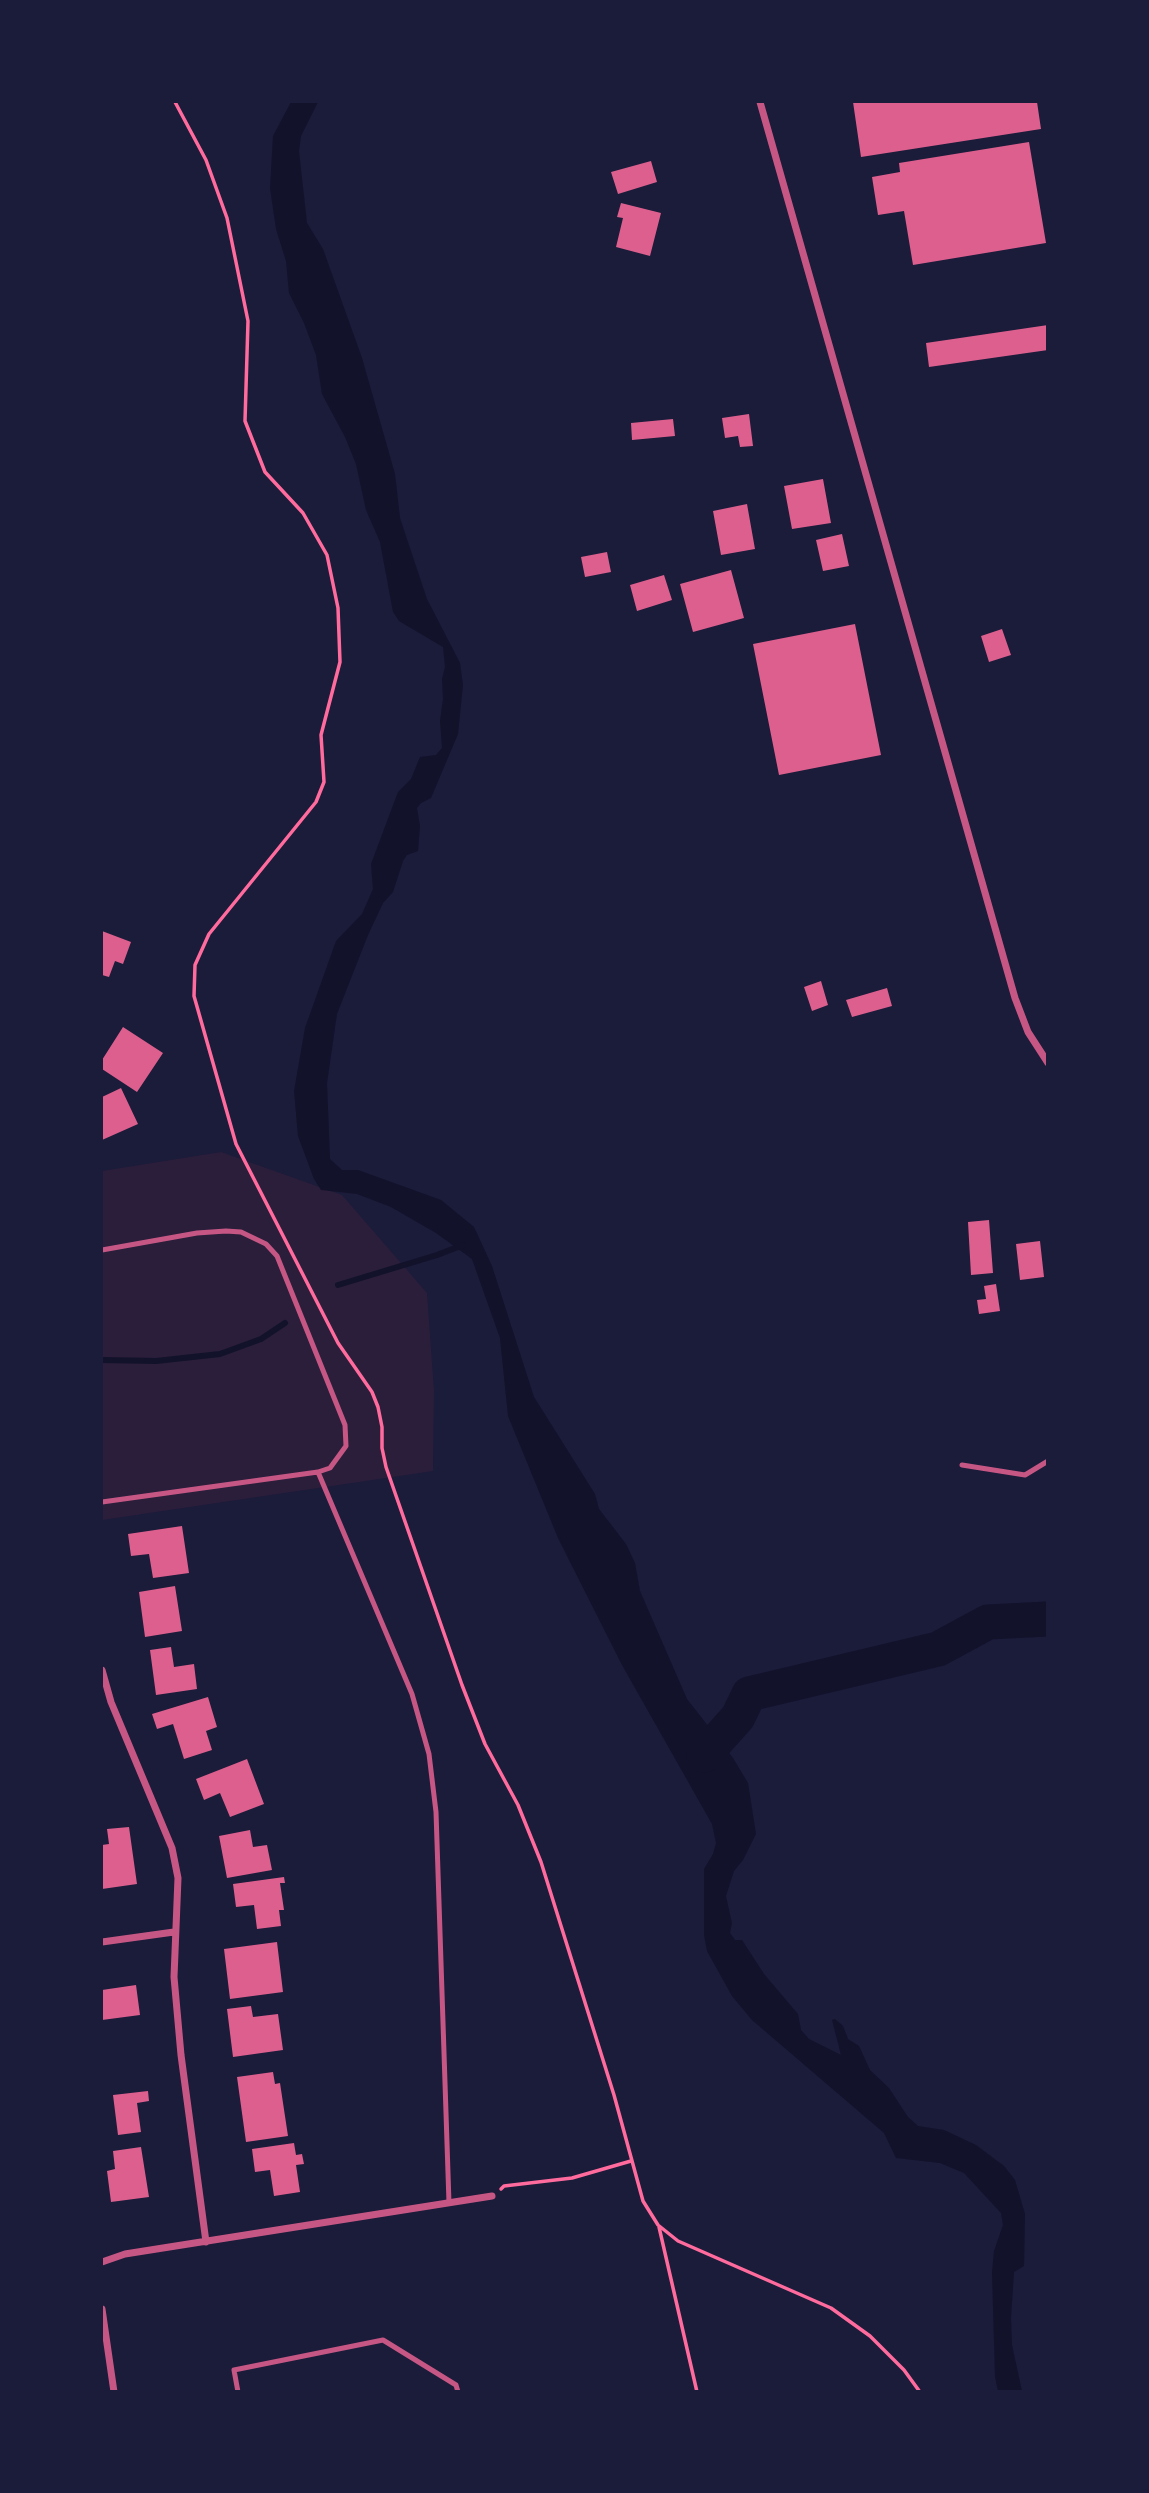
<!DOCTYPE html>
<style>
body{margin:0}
#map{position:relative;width:1149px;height:2493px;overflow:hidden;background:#1b1b3a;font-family:"PT Sans",sans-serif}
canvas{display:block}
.frame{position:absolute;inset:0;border:103px solid #1b1b3a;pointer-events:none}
</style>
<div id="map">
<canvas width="1149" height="2493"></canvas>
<div class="frame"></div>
</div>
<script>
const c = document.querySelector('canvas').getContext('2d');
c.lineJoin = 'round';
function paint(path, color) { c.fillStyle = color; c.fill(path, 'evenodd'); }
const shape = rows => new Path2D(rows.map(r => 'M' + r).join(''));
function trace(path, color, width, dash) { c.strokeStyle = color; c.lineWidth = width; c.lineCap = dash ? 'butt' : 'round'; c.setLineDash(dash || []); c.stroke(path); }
const green = shape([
 [221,1152,342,1195,427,1293,434,1390,433,1471,102,1520,102,1171]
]);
const water = shape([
 [291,102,318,102,301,136,299,151,307,223,323,249,362,358,395,474,400,518,427,599,460,663,463,685,458,734,431,798,421,803,417,808,420,826,418,851,407,855,403,861,393,892,383,903,368,935,337,1014,327,1083,330,1159,342,1170,358,1170,441,1200,474,1227,492,1266,534,1397,595,1494,599,1509,626,1544,635,1563,640,1591,687,1699,733,1758,748,1783,756,1834,743,1860,734,1871,726,1896,732,1923,730,1933,735,1940,742,1940,764,1974,798,2014,801,2030,809,2039,841,2055,832,2020,835,2019,843,2026,848,2039,859,2046,870,2070,889,2088,908,2117,918,2126,944,2130,976,2145,1004,2166,1015,2180,1025,2214,1024,2266,1014,2272,1011,2318,1012,2345,1022,2391,998,2391,995,2377,992,2272,994,2251,1003,2225,1001,2213,964,2173,940,2163,896,2158,884,2133,752,2020,732,1996,707,1951,704,1935,704,1869,713,1854,716,1843,712,1824,622,1665,558,1538,508,1416,500,1338,472,1259,436,1233,391,1207,357,1194,321,1190,314,1179,298,1136,294,1091,305,1028,336,941,362,914,373,889,371,864,398,792,411,779,420,757,436,755,442,748,440,721,443,699,442,679,445,667,443,647,399,621,393,612,380,542,366,510,356,464,345,437,322,394,316,355,304,323,289,293,286,261,276,229,270,188,273,136]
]);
const stream = shape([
 [338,1285,437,1255,463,1245],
 [102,1360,156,1361,220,1354,261,1339,285,1323]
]);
const river = shape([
 [704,1755,738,1717,749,1694,938,1649,988,1622,1048,1619]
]);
const building = shape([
 [853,102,1037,102,1041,129,861,157],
 [1029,142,1046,243,913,265,904,211,878,215,872,177,900,172,899,163],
 [651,161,657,182,618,194,611,172],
 [621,203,661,213,650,256,616,247,623,218,617,217],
 [1048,325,1048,350,929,367,926,343],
 [749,414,753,446,740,447,738,436,725,438,722,418],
 [673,419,675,436,632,440,631,423],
 [823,479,831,523,792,529,784,486],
 [747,504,755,549,721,555,713,511],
 [842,534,849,566,823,571,816,540],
 [607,552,611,572,585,577,581,557],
 [731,570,744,618,693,632,680,584],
 [664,575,672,600,637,611,630,585],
 [855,624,881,755,779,775,753,644],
 [1002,629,1011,655,989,662,981,636],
 [102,931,131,942,123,964,115,961,109,977,102,975],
 [821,981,828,1005,812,1011,804,987],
 [887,988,892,1006,852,1017,846,1000],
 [123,1027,163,1053,137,1092,102,1069,102,1060],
 [121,1088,138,1124,102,1140,102,1097],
 [989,1220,993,1273,971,1275,968,1222],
 [1040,1241,1044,1277,1020,1280,1016,1244],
 [996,1284,1000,1311,979,1314,977,1300,986,1299,984,1286],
 [182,1526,189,1573,153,1578,149,1554,131,1556,128,1534],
 [175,1586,182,1631,145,1637,139,1592],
 [171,1647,174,1667,194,1664,197,1689,156,1695,150,1650],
 [208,1697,217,1727,206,1731,212,1750,184,1759,173,1724,157,1729,152,1714],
 [247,1759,264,1804,230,1817,220,1793,204,1800,196,1779],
 [129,1827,137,1884,102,1889,102,1845,109,1844,107,1829],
 [250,1830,253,1847,267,1845,272,1870,227,1878,219,1836],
 [284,1877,285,1883,280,1883,284,1910,279,1910,281,1926,257,1929,254,1905,236,1907,233,1884],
 [277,1942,283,1992,230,1999,224,1949],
 [136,1985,140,2015,102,2020,102,1990],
 [251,2006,253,2017,278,2014,283,2050,233,2057,227,2009],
 [273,2072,275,2084,280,2083,288,2136,246,2142,237,2077],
 [148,2091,149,2101,137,2103,141,2132,118,2135,113,2095],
 [294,2143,296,2155,302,2154,304,2164,296,2165,300,2192,274,2196,270,2170,255,2172,252,2149],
 [141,2147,149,2197,111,2202,107,2171,115,2169,113,2151]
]);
const path = shape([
 [175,102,206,160,227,218,248,321,245,421,265,472,303,513,327,555,338,608,340,662,321,735,324,782,316,802,209,934,195,965,194,996,236,1144,338,1343,372,1392,378,1407,382,1427,382,1448,386,1467,462,1685,485,1744,518,1805,541,1862,614,2095,643,2201,658,2225,678,2241,831,2308,870,2336,904,2370,920,2392],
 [501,2189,504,2186,572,2178,631,2161],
 [659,2227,697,2392]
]);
const service = shape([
 [102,1250,197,1233,226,1231,241,1232,266,1244,277,1256,345,1425,346,1446,330,1468,318,1472,102,1502],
 [962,1465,1025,1475,1048,1461],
 [318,1472,412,1694,429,1754,436,1812,449,2203],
 [238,2392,234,2370,383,2340,456,2385,458,2392]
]);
const minor = shape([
 [760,102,1015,998,1028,1032,1048,1063],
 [102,1670,111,1702,172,1848,178,1878,174,1977,181,2055,206,2242],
 [102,1942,174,1932],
 [102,2262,125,2254,492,2196],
 [102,2309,114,2392]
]);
paint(green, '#2a1e3b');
paint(water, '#12122b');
trace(stream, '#12122b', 6);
trace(river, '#12122b', 35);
paint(building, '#dd5f8e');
trace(path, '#ff6b9d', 3.5);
trace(service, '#c65784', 5);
trace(minor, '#c65784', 7);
</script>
